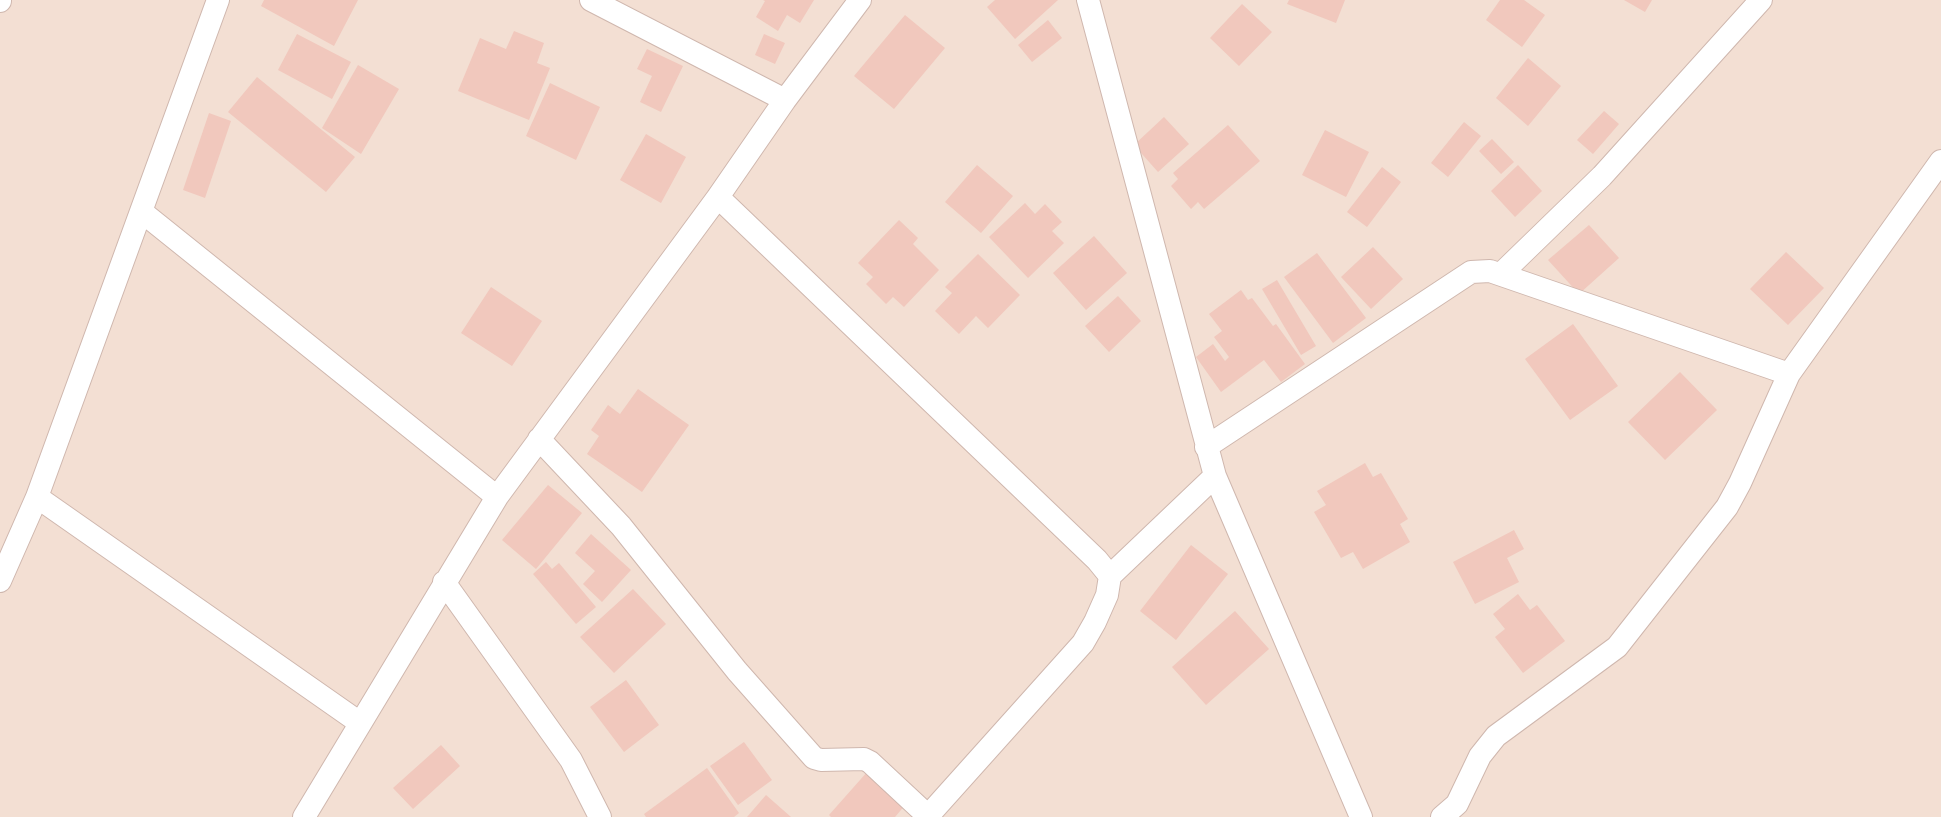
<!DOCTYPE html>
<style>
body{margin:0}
canvas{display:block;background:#fcefe5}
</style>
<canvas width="1941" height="817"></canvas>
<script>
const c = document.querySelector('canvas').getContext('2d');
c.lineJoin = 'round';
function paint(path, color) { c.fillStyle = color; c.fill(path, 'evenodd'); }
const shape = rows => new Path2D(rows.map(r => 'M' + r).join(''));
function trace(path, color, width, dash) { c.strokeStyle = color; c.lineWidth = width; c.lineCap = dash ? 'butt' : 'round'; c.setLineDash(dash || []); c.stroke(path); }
const residential = shape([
 [0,0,1941,0,1941,817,0,817]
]);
const building = shape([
 [264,0,358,0,334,46,261,6],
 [763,0,814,0,800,23,787,15,778,31,756,17,765,1],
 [995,0,1058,0,1015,39,987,7],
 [1289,0,1345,0,1336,23,1287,4],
 [1500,0,1524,0,1545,15,1522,47,1486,20],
 [1624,0,1652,0,1645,12],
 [1242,4,1272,32,1239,66,1210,38],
 [905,15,945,48,894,109,854,76],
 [1048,20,1062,38,1032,62,1018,45],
 [514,31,544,43,537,63,550,68,529,120,458,91,480,38,506,49],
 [297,34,351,62,332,99,278,70],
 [764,34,785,43,775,64,755,55],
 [647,49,683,66,661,112,640,102,652,76,637,69],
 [1528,58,1561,86,1528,126,1496,98],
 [358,65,399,89,361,154,322,128],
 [257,77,355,157,326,192,228,112],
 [550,83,600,107,576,160,526,136],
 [1604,111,1619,124,1593,154,1577,140],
 [209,113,231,121,205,198,183,190],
 [1164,117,1189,144,1158,172,1134,145],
 [1464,122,1481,136,1448,177,1431,163],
 [1228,125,1260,161,1204,209,1198,202,1191,209,1171,186,1178,179,1173,173],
 [1325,130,1369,152,1346,197,1302,175],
 [646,134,686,157,661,203,620,180],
 [1492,139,1514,162,1501,174,1479,151],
 [977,165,1013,196,981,233,945,202],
 [1518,165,1542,191,1515,217,1491,191],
 [1382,167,1401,182,1367,227,1347,212],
 [1025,203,1035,214,1045,204,1062,222,1052,231,1064,243,1028,278,989,237],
 [899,220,918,238,913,244,939,270,904,307,893,297,886,304,866,284,873,277,858,263],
 [1589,225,1619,258,1579,294,1548,260],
 [1094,236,1127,273,1086,310,1053,273],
 [1373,247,1403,279,1371,309,1341,277],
 [1786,252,1824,288,1788,325,1750,289],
 [1317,253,1366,318,1333,343,1284,277],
 [978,254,1020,295,988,328,976,316,959,334,935,311,952,293,945,287],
 [1277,280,1316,346,1301,355,1262,289],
 [491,287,542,321,512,366,461,333],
 [1241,290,1248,300,1252,298,1273,326,1276,324,1305,364,1281,382,1264,360,1221,392,1196,357,1213,344,1225,361,1229,357,1214,337,1222,331,1209,314],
 [1118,296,1141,321,1109,352,1085,326],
 [1573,324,1618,386,1570,420,1525,359],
 [1680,372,1717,410,1665,460,1628,422],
 [638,389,689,425,642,492,587,454,599,436,591,430,608,405,620,414],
 [1365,463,1373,477,1381,473,1408,519,1400,524,1410,542,1363,569,1353,552,1341,558,1314,512,1326,505,1317,491],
 [548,485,582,513,536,569,502,540],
 [1514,530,1524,549,1507,558,1519,582,1475,604,1453,562],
 [591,534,631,570,602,602,583,584,595,571,575,553],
 [1191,545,1228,574,1176,640,1140,611],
 [546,562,552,569,559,563,596,607,576,624,533,574],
 [633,589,666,624,614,673,580,637],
 [1518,594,1530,610,1537,605,1565,641,1523,673,1495,637,1505,629,1493,614],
 [1235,611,1269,649,1206,705,1172,667],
 [626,680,659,725,624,752,590,707],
 [744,742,772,780,738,805,710,766],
 [441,745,460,766,413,809,393,788],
 [707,768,739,813,734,817,646,817,644,814],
 [868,771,906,804,895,817,831,817,829,815],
 [766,795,791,817,747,817]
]);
const minor = shape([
 [591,0,785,100],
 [1088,0,1215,476,1361,817],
 [0,1,0,0],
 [718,197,1097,560,1110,576],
 [142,212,497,497],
 [1501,274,1602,176,1761,0],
 [539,439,621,526,737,671,814,758,821,760,864,759,870,762,928,816],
 [1206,447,1471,272,1490,271,1789,374],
 [37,497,360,723],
 [0,581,37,497,218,0],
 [444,582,571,760,600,817],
 [304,817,497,497,718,197,785,100,860,0],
 [927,817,1083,643,1095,622,1107,595,1110,576,1215,476],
 [1442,817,1457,804,1480,756,1496,736,1617,647,1727,507,1740,483,1789,374,1941,161]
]);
paint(residential, '#f3dfd3');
paint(building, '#f1c8bd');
trace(minor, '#cfb7ae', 24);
trace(minor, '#fff', 22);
</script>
